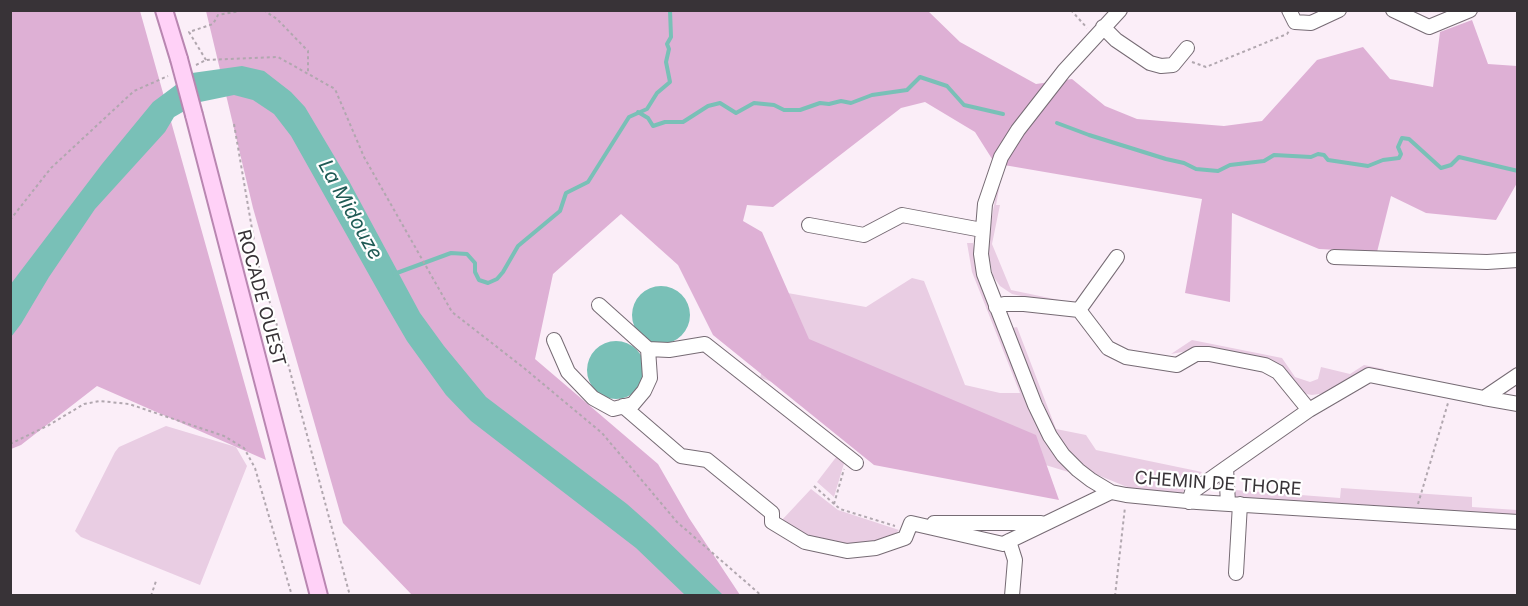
<!DOCTYPE html>
<style>
body{margin:0}
#map{position:relative;width:1528px;height:606px;overflow:hidden;background:#fbeef8;font-family:Inter,sans-serif}
canvas{display:block}
.frame{position:absolute;inset:0;border:12px solid #383337;pointer-events:none}
</style>
<div id="map">
<canvas width="1528" height="606"></canvas>
<div class="frame"></div>
</div>
<script>
const c = document.querySelector('canvas').getContext('2d');
c.lineJoin = 'round';
function paint(path, color) { c.fillStyle = color; c.fill(path, 'evenodd'); }
const shape = rows => new Path2D(rows.map(r => 'M' + r).join(''));
function trace(path, color, width, dash) { c.strokeStyle = color; c.lineWidth = width; c.lineCap = dash ? 'butt' : 'round'; c.setLineDash(dash || []); c.stroke(path); }
function label(font, color, halo, rows, align = 'center') {
  c.font = font + ' Inter,sans-serif'; c.lineWidth = 4.5; c.setLineDash([]); c.textBaseline = 'middle'; c.strokeStyle = halo; c.fillStyle = color; for (const [text, x, y, turn = 0] of rows) {
    c.save(); c.translate(x, y); c.rotate((+turn || 0) * Math.PI / 180); c.textAlign = isNaN(turn) ? turn : align; if (halo) c.strokeText(text, 0, 0); c.fillText(text, 0, 0); c.restore();
  }
}
const green = shape([
 [1002,173,996,205,1000,205,992,244,1011,290,1059,300,1058,304,1012,294,1000,286,993,276,988,253,988,239,998,183],
 [967,243,973,243,977,270,1075,474,760,378,782,292,866,307,912,278,924,281,965,385,1000,393,1020,393,972,272],
 [1017,327,1056,429,1086,435,1096,450,1202,472,1180,495,1132,489,1088,471,1070,454,1054,430,1012,328],
 [1192,340,1282,358,1295,377,1310,382,1318,379,1321,367,1350,374,1364,365,1384,369,1383,371,1368,369,1326,393,1312,395,1301,393,1286,370,1271,360,1209,347,1171,354],
 [166,426,236,447,247,466,200,585,81,537,75,531,115,452,119,447],
 [837,456,845,460,834,497,817,482],
 [1341,488,1472,497,1472,507,1517,510,1517,518,1234,498,1235,490,1340,498],
 [811,489,838,510,899,530,896,533,880,542,853,546,830,543,799,533,782,520]
]);
const forest = shape([
 [11,11,140,11,266,460,97,386,21,445,11,449],
 [206,11,928,11,960,42,1036,84,1072,79,1105,106,1137,119,1224,126,1262,121,1317,60,1363,47,1390,79,1433,87,1440,32,1472,20,1488,64,1517,66,1517,183,1496,220,1426,213,1391,196,1377,252,1319,249,1232,213,1230,302,1185,293,1202,199,1004,165,994,162,975,132,925,102,901,108,773,207,747,205,743,221,762,232,809,339,1036,435,1059,500,874,465,713,335,678,265,621,214,553,274,535,359,658,464,689,518,740,595,412,595,343,523,253,208]
]);
const water = shape([
 [242,66,264,71,291,92,305,107,349,181,420,313,444,346,486,397,627,504,653,527,723,595,685,595,636,548,471,421,446,395,407,341,386,305,291,136,274,114,253,100,234,95,200,102,174,117,165,132,95,209,49,277,21,324,11,337,10,285,102,164,153,102,192,73],
 '632 315a29 29 0 1 1 58 0a29 29 0 1 1-58 0Z',
 '587 370a29 29 0 1 1 58 0a29 29 0 1 1-58 0Z'
]);
const stream = shape([
 [638,112,648,118,653,126,665,122,683,122,708,106,720,103,736,113,754,103,774,105,784,110,800,110,820,103,829,104,841,101,851,103,872,95,907,90,920,77,947,86,964,105,1003,114],
 [1057,123,1089,135,1166,159,1184,163,1196,169,1218,171,1230,165,1264,161,1274,155,1311,157,1318,154,1324,155,1328,160,1368,166,1383,160,1399,158,1401,154,1398,147,1402,138,1409,139,1441,168,1451,165,1459,157,1518,171],
 [394,274,451,253,467,254,475,263,475,272,479,280,488,283,497,279,503,272,518,246,560,211,566,193,588,182,629,117,647,109,657,93,670,82,666,62,669,49,667,44,671,37,670,10]
]);
const path = shape([
 [1071,10,1087,28],
 [206,60,189,32,213,24,218,15,240,11,265,11,277,19,308,51,308,74],
 [1192,62,1206,67,1287,34,1289,31],
 [196,65,206,60,278,57,335,89,364,157,452,312,524,368,602,433,677,522,762,596],
 [234,124,258,264,283,345,350,596],
 [10,220,51,168,134,91,168,76],
 [10,444,49,425,84,404,100,401,129,404,224,436,244,448,255,468,292,596],
 [814,486,840,509,895,526],
 [834,504,844,469],
 [1418,504,1448,403],
 [151,596,156,581],
 [1115,596,1125,507]
]);
const minor = shape([
 [1120,10,1064,71,1018,130,1001,157,985,204,981,254,984,274,1035,405,1050,436,1063,455,1078,470,1091,480,1111,492,1126,495,1197,502,1518,522],
 [1289,10,1295,22,1311,23,1339,10],
 [1393,10,1429,27,1470,10],
 [1103,27,1116,40,1150,63,1161,66,1173,65,1187,48],
 [809,225,864,235,902,215,982,230],
 [1334,257,1487,262,1518,260],
 [599,305,648,349,669,350,705,344,856,463],
 [996,307,1004,304,1024,304,1079,310,1108,348,1126,357,1177,365,1196,354,1209,354,1265,365,1278,372,1309,410],
 [1079,310,1117,257],
 [554,340,568,372,593,398,613,409,633,404,644,391,650,378,648,349],
 [1484,398,1518,404],
 [623,406,681,456,707,460,772,513,772,522,805,542,847,551,876,548,905,538,911,523,1003,544,1111,492],
 [1226,468,1228,503],
 [1189,502,1192,492,1226,468,1309,410,1369,375,1484,398,1518,375],
 [934,523,1041,523],
 [1009,541,1015,560,1012,596],
 [1236,573,1240,504]
]);
const major = shape([
 [164,10,179,59],
 [194,115,319,596]
]);
const majorBridge = shape([
 [179,59,194,115]
]);
const streetNames = [
 ["ROCADE OUEST",261,298,75],
 ["CHEMIN DE THORE",1218,484,4]
];
const waterNames = [
 ["La Midouze",350,210,61]
];
paint(green, '#e9cde3');
paint(forest, '#deb0d5');
paint(water, '#79c0b7');
trace(stream, '#79c0b7', 4);
trace(minor, '#766b74', 16);
trace(major, '#b986b1', 20);
trace(path, '#b1a7af', 2, [3, 3]);
trace(minor, '#fff', 14);
trace(major, '#ffd1f7', 16);
trace(majorBridge, '#b986b1', 20, []);
trace(majorBridge, '#ffd1f7', 16);
label('18px', '#383337', '#fff', streetNames);
label('italic 20px', '#205b55', '#fff', waterNames);
</script>
